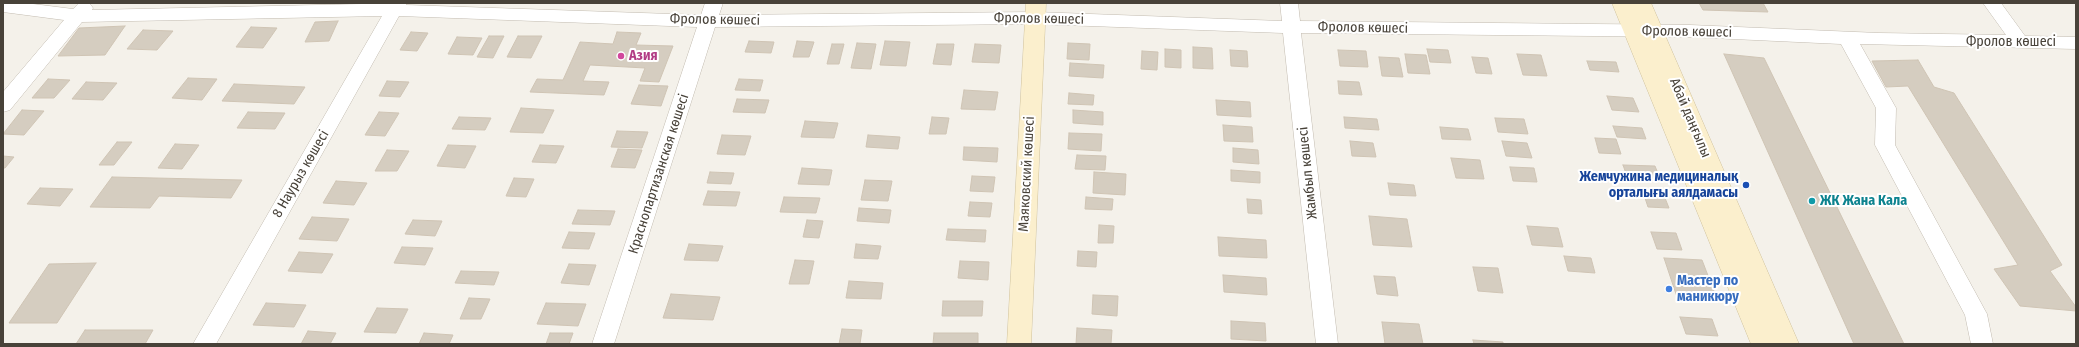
<!DOCTYPE html>
<meta charset="utf-8">
<style>
body{margin:0}
#map{position:relative;width:2079px;height:347px;overflow:hidden;background:#f4f1ea;font-family:"Fira Sans Condensed",sans-serif}
canvas{display:block}
.frame{position:absolute;inset:0;border:4px solid #484239;pointer-events:none}
</style>
<div id="map">
<canvas width="2079" height="347"></canvas>
<div class="frame"></div>
</div>
<script>
const c = document.querySelector('canvas').getContext('2d');
c.lineJoin = 'round';
function paint(path, color) { c.fillStyle = color; c.fill(path, 'evenodd'); }
const shape = rows => new Path2D(rows.map(r => 'M' + r).join(''));
function trace(path, color, width, dash) { c.strokeStyle = color; c.lineWidth = width; c.lineCap = dash ? 'butt' : 'round'; c.setLineDash(dash || []); c.stroke(path); }
function label(font, color, halo, rows, align = 'center') {
  c.font = font + ' "Fira Sans Condensed",sans-serif'; c.lineWidth = 4; c.setLineDash([]); c.textBaseline = 'middle'; c.strokeStyle = halo; c.fillStyle = color; for (const [text, x, y, turn = 0] of rows) {
    c.save(); c.translate(x, y); c.rotate((+turn || 0) * Math.PI / 180); c.textAlign = isNaN(turn) ? turn : align; if (halo) c.strokeText(text, 0, 0); c.fillText(text, 0, 0); c.restore();
  }
}
const building = shape([
 [1699,3,1763,3,1768,12,1703,10,1699,3],
 [338,21,329,41,305,42,315,22,338,21],
 [125,26,105,55,58,56,79,28,125,26],
 [251,27,277,28,263,48,236,47,251,27],
 [143,30,173,31,157,50,127,49,143,30],
 [411,32,428,33,417,51,400,50,411,32],
 [617,32,641,33,636,45,673,46,659,82,640,81,645,68,590,65,583,81,609,82,604,95,530,92,537,79,563,80,580,42,613,44,617,32],
 [489,36,504,36,493,58,477,57,489,36],
 [518,36,542,36,531,58,507,57,518,36],
 [457,37,482,38,473,55,448,54,457,37],
 [749,41,774,42,771,53,745,52,749,41],
 [797,41,814,42,809,57,793,57,797,41],
 [885,41,910,42,906,66,880,65,885,41],
 [857,43,876,44,871,69,851,68,857,43],
 [1068,43,1090,44,1089,60,1067,59,1068,43],
 [832,44,844,44,839,64,827,64,832,44],
 [937,44,954,44,951,65,933,64,937,44],
 [975,44,1001,45,999,63,972,62,975,44],
 [1193,47,1212,48,1213,69,1193,68,1193,47],
 [1165,49,1181,50,1181,68,1165,67,1165,49],
 [1427,49,1448,50,1451,63,1430,62,1427,49],
 [1230,50,1247,51,1248,67,1231,66,1230,50],
 [1338,50,1366,51,1368,67,1340,66,1338,50],
 [1142,51,1158,52,1157,70,1141,69,1142,51],
 [1405,54,1426,55,1430,74,1408,73,1405,54],
 [1517,54,1541,55,1547,76,1523,75,1517,54],
 [1724,54,1764,58,1904,344,1854,344,1724,54],
 [1379,57,1399,58,1403,77,1382,76,1379,57],
 [1472,57,1488,58,1492,74,1476,73,1472,57],
 [1918,60,1934,87,1954,93,2062,265,2050,271,2076,307,2076,311,2020,306,1994,269,2018,265,1908,86,1886,87,1872,61,1918,60],
 [1587,61,1616,62,1619,72,1590,70,1587,61],
 [1070,63,1104,65,1103,78,1069,76,1070,63],
 [188,78,217,79,202,100,172,98,188,78],
 [48,79,70,80,54,98,32,98,48,79],
 [739,79,763,80,760,91,735,90,739,79],
 [387,81,409,82,400,97,379,96,387,81],
 [1338,81,1359,82,1362,95,1339,94,1338,81],
 [86,82,117,83,103,100,72,99,86,82],
 [234,84,305,87,294,104,222,101,234,84],
 [639,85,668,86,661,106,631,104,639,85],
 [964,90,998,92,995,110,961,109,964,90],
 [1069,93,1094,95,1093,105,1068,104,1069,93],
 [1607,96,1633,98,1639,112,1612,110,1607,96],
 [737,99,769,100,765,113,733,112,737,99],
 [1216,100,1250,102,1251,117,1217,115,1216,100],
 [521,108,554,110,543,133,510,132,521,108],
 [22,110,44,111,24,135,3,134,22,110],
 [1073,110,1103,112,1103,125,1073,123,1073,110],
 [248,112,285,113,275,129,237,128,248,112],
 [379,112,399,113,385,136,365,135,379,112],
 [459,117,491,118,485,130,452,129,459,117],
 [932,117,949,118,946,134,929,134,932,117],
 [1344,117,1377,119,1379,130,1345,128,1344,117],
 [1495,118,1524,119,1528,134,1498,132,1495,118],
 [805,121,838,123,834,138,801,137,805,121],
 [1223,125,1252,127,1253,142,1224,141,1223,125],
 [1613,126,1642,128,1646,139,1617,137,1613,126],
 [1440,127,1468,129,1471,140,1442,139,1440,127],
 [617,131,648,132,642,148,611,147,617,131],
 [1069,133,1102,134,1101,151,1068,149,1069,133],
 [722,135,751,136,745,155,717,154,722,135],
 [868,135,900,137,898,149,866,147,868,135],
 [1595,138,1616,139,1621,154,1599,153,1595,138],
 [1350,141,1373,143,1376,157,1352,156,1350,141],
 [1502,141,1527,143,1532,158,1506,156,1502,141],
 [117,142,132,142,114,165,99,165,117,142],
 [175,144,199,145,182,169,158,168,175,144],
 [448,145,476,146,465,168,437,166,448,145],
 [540,145,564,146,556,163,532,162,540,145],
 [964,147,998,148,997,162,963,160,964,147],
 [1233,148,1258,150,1259,164,1233,162,1233,148],
 [618,149,642,150,635,168,611,167,618,149],
 [387,150,409,151,397,171,375,171,387,150],
 [1077,155,1106,156,1105,170,1075,169,1077,155],
 [3,156,14,157,5,168,3,168,3,156],
 [1451,158,1480,160,1484,179,1456,178,1451,158],
 [1623,165,1655,166,1661,181,1628,179,1623,165],
 [1510,167,1534,168,1537,182,1513,181,1510,167],
 [802,168,832,170,829,185,798,184,802,168],
 [1231,170,1260,172,1260,183,1231,181,1231,170],
 [710,172,734,173,731,184,707,183,710,172],
 [1094,172,1126,174,1125,195,1093,193,1094,172],
 [972,176,995,177,993,192,970,191,972,176],
 [112,177,242,180,231,198,159,196,150,208,90,207,112,177],
 [514,178,534,179,526,197,506,196,514,178],
 [865,180,892,181,888,201,861,200,865,180],
 [336,181,367,183,354,205,323,203,336,181],
 [1388,183,1414,185,1416,196,1390,195,1388,183],
 [40,188,73,189,60,206,27,204,40,188],
 [708,191,740,192,736,206,703,205,708,191],
 [1643,192,1663,193,1669,208,1648,207,1643,192],
 [784,197,820,198,816,213,780,212,784,197],
 [1086,197,1113,199,1112,210,1085,209,1086,197],
 [1247,199,1261,200,1262,214,1248,213,1247,199],
 [970,202,992,203,990,217,968,216,970,202],
 [859,208,891,210,889,223,857,221,859,208],
 [578,210,615,211,610,225,572,224,578,210],
 [1369,216,1407,219,1412,247,1373,245,1369,216],
 [312,217,349,219,337,241,299,239,312,217],
 [413,220,442,221,435,236,405,234,413,220],
 [807,220,823,221,819,238,803,237,807,220],
 [1099,225,1114,226,1113,243,1098,243,1099,225],
 [1527,226,1558,228,1563,247,1532,245,1527,226],
 [948,229,986,230,985,242,946,240,948,229],
 [569,232,595,233,589,249,562,248,569,232],
 [1651,232,1676,233,1682,250,1657,249,1651,232],
 [1218,237,1266,240,1267,258,1219,256,1218,237],
 [689,244,723,246,718,261,684,260,689,244],
 [856,244,881,246,878,259,854,258,856,244],
 [402,247,433,248,425,265,394,263,402,247],
 [1078,251,1097,252,1096,267,1077,266,1078,251],
 [299,252,333,254,322,273,288,271,299,252],
 [1564,256,1591,258,1595,273,1568,271,1564,256],
 [1664,258,1702,260,1717,299,1677,297,1664,258],
 [795,260,814,261,809,284,789,284,795,260],
 [960,261,989,262,988,280,958,278,960,261],
 [96,263,57,323,9,323,49,264,96,263],
 [569,264,596,265,589,285,561,283,569,264],
 [1473,267,1498,268,1503,293,1478,291,1473,267],
 [461,271,499,272,494,285,455,283,461,271],
 [1223,275,1266,278,1267,295,1224,292,1223,275],
 [1374,276,1395,277,1398,296,1377,294,1374,276],
 [849,281,883,283,881,299,846,298,849,281],
 [671,294,720,297,713,320,663,318,671,294],
 [1093,295,1118,296,1117,316,1092,314,1093,295],
 [469,298,490,299,481,319,460,319,469,298],
 [943,301,983,301,982,316,942,316,943,301],
 [266,303,306,305,294,327,253,325,266,303],
 [546,303,586,304,578,326,537,324,546,303],
 [377,308,408,309,396,333,364,332,377,308],
 [1680,317,1712,319,1718,336,1686,334,1680,317],
 [1231,321,1265,323,1266,341,1231,339,1231,321],
 [1382,322,1419,324,1423,344,1385,344,1382,322],
 [1077,328,1112,330,1111,344,1076,344,1077,328],
 [842,329,862,330,860,344,839,344,842,329],
 [85,330,153,330,145,344,76,344,85,330],
 [308,331,336,333,330,344,301,344,308,331],
 [424,333,453,335,449,344,419,344,424,333],
 [550,333,573,333,569,344,546,344,550,333],
 [934,333,978,333,978,344,933,344,934,333],
 [1473,340,1503,342,1503,344,1474,344,1473,340]
]);
const minor = shape([
 [3,3,25,3,73,9,78,4,87,3,90,4,93,8,92,10,407,3,406,5,701,15,705,3,723,3,719,15,1035,12,1282,21,1280,3,1298,3,1300,21,1690,25,1879,33,2006,35,1983,3,2001,3,2025,36,2076,37,2076,49,1860,44,1896,108,1895,145,1987,314,1993,344,1971,344,1965,315,1875,145,1876,108,1841,44,1690,37,1301,33,1338,344,1316,344,1283,33,1035,24,715,27,614,344,592,344,697,27,399,16,216,344,193,344,382,16,82,22,10,110,3,112,3,92,64,20,3,12,3,3]
]);
const secondary = shape([
 [1026,3,1046,3,1031,344,1007,344,1026,3],
 [1612,3,1651,3,1799,344,1751,344,1612,3]
]);
const markers = [
 [621,56,4,"#d1479c"],
 [1746,185,4,"#1a4fb4"],
 [1812,201,4,"#0f9aa8"],
 [1669,289,4,"#3f7fe0"]
];
const streetNames = [
 ["Фролов көшесі",1039,19,1],
 ["Фролов көшесі",715,20,1],
 ["Фролов көшесі",1363,28,1],
 ["Фролов көшесі",1687,32,1],
 ["Фролов көшесі",2011,42],
 ["Абай даңғылы",1690,118,67],
 ["Жамбыл көшесі",1308,173,-96],
 ["8 Наурыз көшесі",301,174,-60],
 ["Краснопартизанская көшесі",659,174,-72],
 ["Маяковский көшесі",1027,174,-87]
];
const hotelNames = [
 ["Азия",629,56]
];
const transitNames = [
 ["Жемчужина медициналық",1738,177],
 ["орталығы аялдамасы",1738,193]
];
const cultureNames = [
 ["ЖК Жана Кала",1820,201]
];
const shopNames = [
 ["Мастер по",1677,281],
 ["маникюру",1677,297]
];
paint(building, '#d5cdc0');
trace(building, '#cfc4b4', 1);
trace(minor, '#c2bbb0', 1);
trace(secondary, '#d0c29d', 1);
paint(minor, '#fff');
paint(secondary, '#fbefcd');
for (const [x, y, r, color] of markers) { const dot = new Path2D(); dot.arc(x, y, r, 0, 2 * Math.PI); c.fillStyle = color; c.fill(dot); trace(dot, '#fff', 1.5); }
label('14px', '#484239', '#fff', streetNames);
label('bold 14px', '#b23c85', '#fff', hotelNames, 'left');
label('bold 14px', '#164399', '#fff', transitNames, 'right');
label('bold 14px', '#0d838f', '#fff', cultureNames, 'left');
label('bold 14px', '#366cbe', '#fff', shopNames, 'left');
</script>
